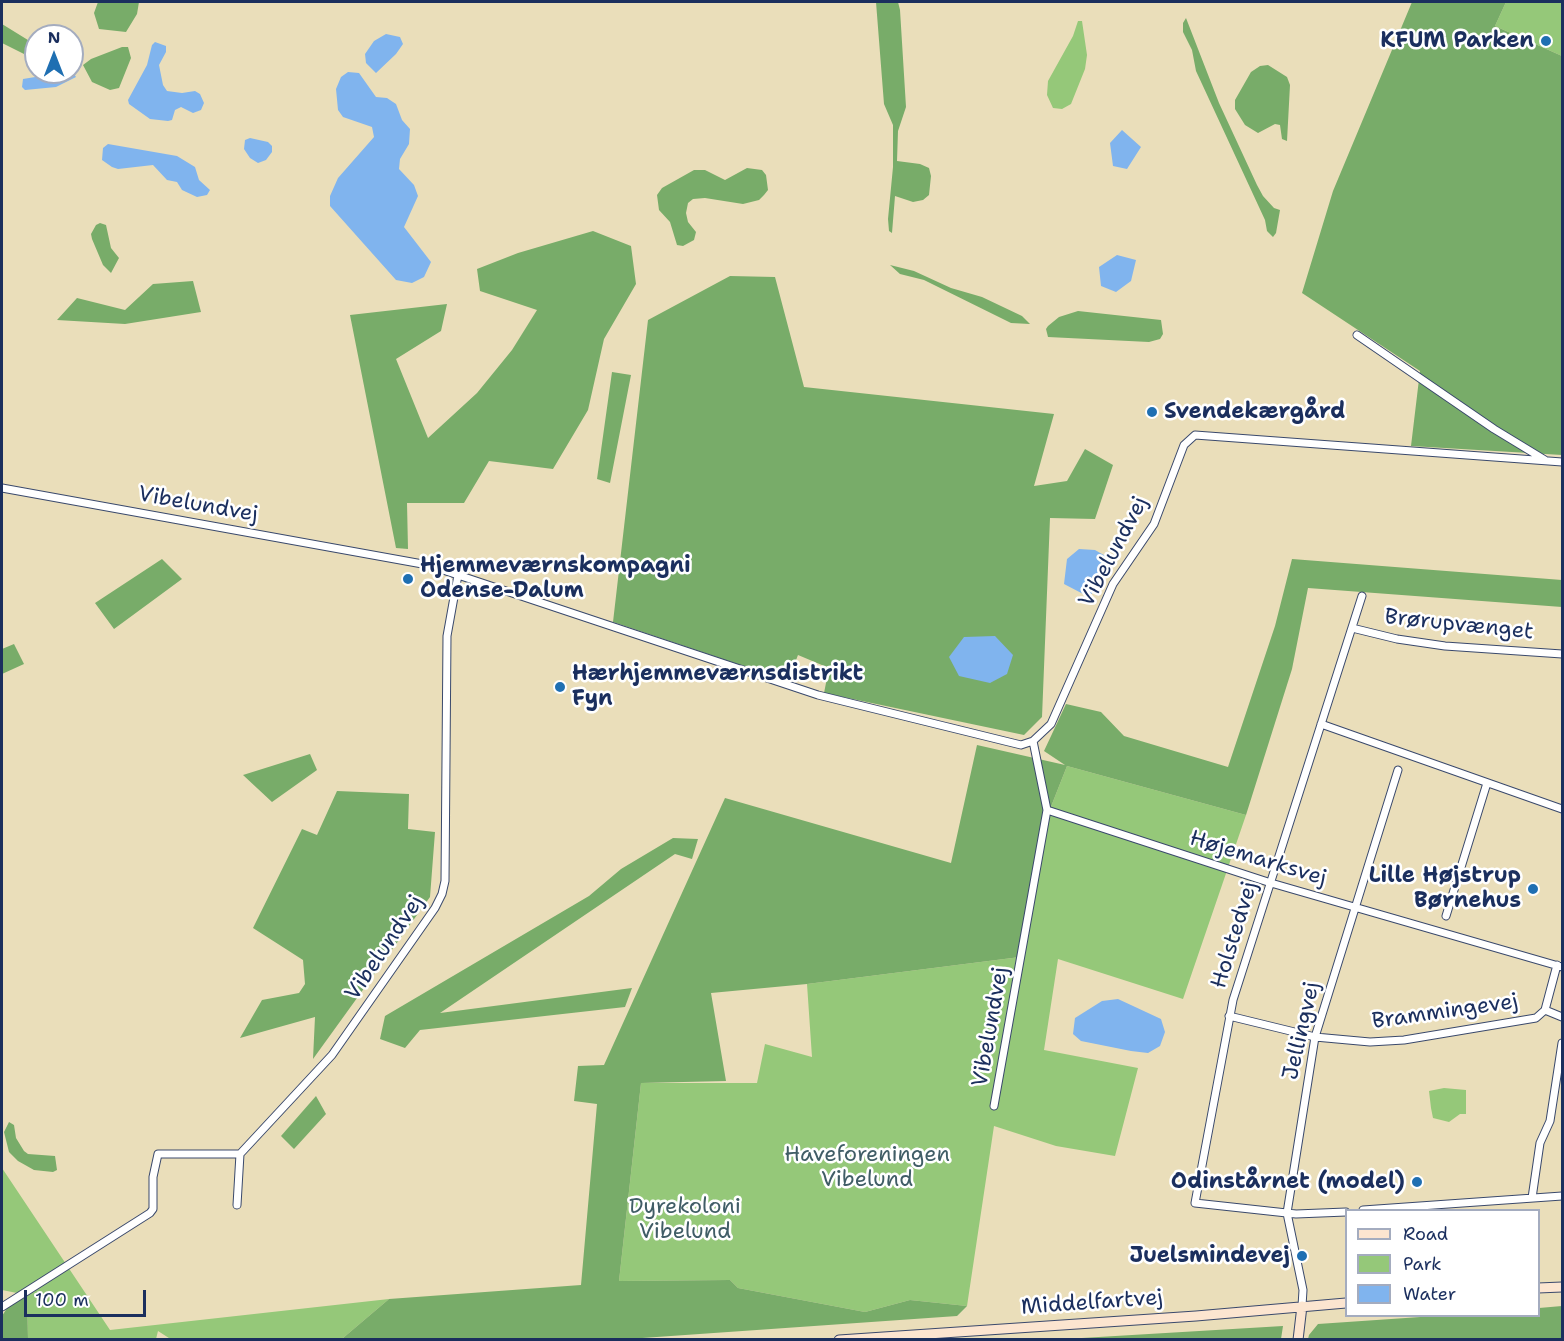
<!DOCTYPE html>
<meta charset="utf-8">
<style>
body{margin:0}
#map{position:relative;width:1564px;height:1341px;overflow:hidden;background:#eadeba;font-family:"Shantell Sans",sans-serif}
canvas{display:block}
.frame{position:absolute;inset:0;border:3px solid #1b2f5e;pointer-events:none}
.legend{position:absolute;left:1345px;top:1209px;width:195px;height:108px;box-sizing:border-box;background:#fff;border:2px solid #a4acbf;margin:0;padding:8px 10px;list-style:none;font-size:18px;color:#1b2f5e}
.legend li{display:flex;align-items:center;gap:12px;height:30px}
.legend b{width:30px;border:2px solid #a4acbf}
.north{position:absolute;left:24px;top:24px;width:60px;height:60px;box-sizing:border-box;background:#fff;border:2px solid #a4acbf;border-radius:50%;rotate:0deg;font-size:16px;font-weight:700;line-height:24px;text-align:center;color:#1b2f5e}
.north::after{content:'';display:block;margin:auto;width:21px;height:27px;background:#1f6fb2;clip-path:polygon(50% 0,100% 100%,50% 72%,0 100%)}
.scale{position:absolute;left:24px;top:1290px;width:122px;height:27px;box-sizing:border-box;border:3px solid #1b2f5e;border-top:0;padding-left:8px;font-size:18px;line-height:21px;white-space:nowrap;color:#1b2f5e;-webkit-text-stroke:4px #fff;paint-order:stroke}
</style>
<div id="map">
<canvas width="1564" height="1341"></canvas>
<div class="frame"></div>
<ul class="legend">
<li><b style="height:8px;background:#fce5d0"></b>Road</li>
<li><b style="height:16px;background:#95c879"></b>Park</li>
<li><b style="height:16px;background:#80b4ee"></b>Water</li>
</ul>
<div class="north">N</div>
<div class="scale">100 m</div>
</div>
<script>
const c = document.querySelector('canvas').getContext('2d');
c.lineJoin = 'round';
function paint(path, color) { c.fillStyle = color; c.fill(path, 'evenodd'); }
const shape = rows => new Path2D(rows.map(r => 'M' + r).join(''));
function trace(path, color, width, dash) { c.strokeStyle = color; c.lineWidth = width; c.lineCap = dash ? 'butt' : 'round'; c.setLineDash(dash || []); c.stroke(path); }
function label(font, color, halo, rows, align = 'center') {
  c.font = font + ' "Shantell Sans",sans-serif'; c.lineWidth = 5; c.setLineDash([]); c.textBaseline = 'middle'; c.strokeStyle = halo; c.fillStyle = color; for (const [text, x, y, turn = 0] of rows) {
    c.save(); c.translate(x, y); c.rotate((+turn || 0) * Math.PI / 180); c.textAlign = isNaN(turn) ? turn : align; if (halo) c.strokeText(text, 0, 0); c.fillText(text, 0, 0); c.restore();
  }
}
const green = shape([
 [1506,2,1562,2,1562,56,1495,26],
 [1078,21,1082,21,1087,55,1085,69,1071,104,1062,109,1053,108,1047,95,1048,81,1073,36],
 [1067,766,1246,815,1183,999,1058,959,1044,1050,1138,1068,1115,1156,1056,1146,994,1126,967,1306,910,1300,865,1312,738,1288,730,1280,619,1281,641,1083,757,1083,765,1044,812,1057,807,984,1020,957,1043,827],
 [1444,1088,1466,1090,1466,1114,1460,1114,1449,1122,1433,1118,1431,1108,1429,1091],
 [2,1168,110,1330,389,1299,343,1338,172,1340,158,1331,156,1339,28,1339,27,1295,2,1290]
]);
const forest = shape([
 [98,2,139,2,137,14,126,32,99,29,94,13],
 [876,2,898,2,900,10,906,107,898,131,897,161,920,164,929,168,931,176,929,195,923,200,913,202,895,196,892,233,889,231,888,219,893,167,893,125,884,104],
 [1412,2,1506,2,1495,26,1562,56,1562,455,1411,446,1420,371,1302,293,1333,191],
 [1186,18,1219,103,1257,185,1263,196,1274,208,1280,210,1276,233,1273,237,1267,231,1265,220,1196,71,1192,50,1183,32,1183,23],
 [2,24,36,45,36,60,2,43],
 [122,47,128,47,131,58,119,88,110,90,92,82,83,65,91,59],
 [1268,65,1287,77,1290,85,1287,141,1282,139,1280,125,1275,124,1258,133,1245,125,1235,109,1235,100,1251,72,1260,66],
 [747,168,762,170,766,175,768,190,764,195,759,200,743,204,705,198,693,199,688,203,686,213,688,222,696,232,694,240,683,246,677,245,670,222,659,210,657,195,662,188,694,170,705,170,725,180],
 [100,223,106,225,111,248,119,258,111,273,103,265,92,239,91,234,96,225],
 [593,231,631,246,636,284,604,339,588,410,553,469,489,461,464,503,407,503,408,549,396,548,350,315,447,304,441,331,396,359,428,438,477,393,512,350,537,310,480,291,477,269,518,253],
 [890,265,914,271,951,288,982,297,1022,316,1030,324,1011,323,924,280,900,274],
 [730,276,775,277,804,387,1054,414,1034,486,1067,481,1085,449,1113,465,1095,519,1050,518,1042,717,1024,735,824,693,829,668,798,655,788,681,613,622,648,320],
 [193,281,201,312,125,324,57,320,77,298,125,310,153,284],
 [1078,311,1161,320,1163,334,1160,339,1149,342,1048,337,1046,329,1048,326,1059,317],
 [612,372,631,375,610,483,597,479],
 [162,559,182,579,114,629,95,603],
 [1292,559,1562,580,1562,607,1308,588,1292,669,1246,815,1067,766,1043,827,1020,957,807,984,711,993,726,1081,641,1083,619,1281,730,1280,738,1288,865,1312,910,1300,967,1306,957,1316,628,1339,320,1340,343,1338,389,1299,581,1285,597,1104,574,1101,578,1066,604,1065,725,798,951,863,977,745,1065,765,1044,751,1066,704,1101,712,1124,736,1228,767,1275,626],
 [14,644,24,664,2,674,2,649],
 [310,754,317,770,272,802,243,775],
 [337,791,409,794,408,829,435,832,430,897,313,1059,315,1017,240,1038,262,1000,299,993,305,984,303,960,253,928,302,829,317,835],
 [673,838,698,839,692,859,675,854,440,1013,632,988,625,1007,420,1030,405,1048,380,1039,385,1016,589,896,621,869],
 [316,1096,326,1114,294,1149,281,1136],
 [9,1122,14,1125,16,1138,24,1151,28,1154,55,1156,57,1170,53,1172,34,1170,18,1161,9,1152,4,1132],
 [27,1295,28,1339,2,1340,2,1316,9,1305],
 [1562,1306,1562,1339,1308,1339,1309,1335,1318,1324,1435,1316,1538,1316,1539,1308],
 [1283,1326,1281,1339,1065,1339]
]);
const water = shape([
 [386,34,400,37,403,44,396,54,376,73,366,63,365,54,374,41],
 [155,42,166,46,166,52,159,65,163,85,167,91,182,93,195,91,200,94,204,103,201,110,193,113,181,107,175,110,172,120,168,121,150,119,129,104,128,100,147,65,152,45],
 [72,71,76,77,56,87,25,90,22,87,23,79],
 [348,72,359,73,376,97,387,98,396,104,402,120,410,129,409,144,400,159,399,169,414,185,418,196,404,227,431,262,424,277,412,283,396,280,330,206,330,196,338,178,374,137,372,127,343,117,338,110,336,89,341,77],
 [1122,130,1141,147,1127,169,1113,166,1110,143],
 [250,138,268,142,272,146,272,152,266,160,258,163,250,158,244,149,245,140],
 [108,144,177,156,195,167,199,180,210,190,207,195,197,197,182,190,177,182,167,180,153,165,118,169,112,167,102,160,103,148],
 [1117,255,1136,260,1131,281,1116,292,1101,286,1099,267],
 [1079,549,1095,550,1109,558,1104,578,1089,597,1064,584,1067,559],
 [995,636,1013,655,1007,674,990,683,959,676,949,657,964,637],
 [1118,999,1161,1019,1165,1032,1160,1046,1148,1053,1131,1051,1081,1041,1073,1034,1075,1018,1102,1001]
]);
const street = shape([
 [1357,335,1494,429,1545,460],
 [2,488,428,565,818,695,1021,745,1033,741,1051,724,1113,584,1154,524,1184,445,1195,435,1562,462],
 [1352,628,1397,639,1445,646,1562,654],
 [1321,724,1562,809],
 [1047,810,1271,883,1562,967],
 [1446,916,1487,783],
 [1545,1010,1562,1017],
 [1229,1016,1315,1037,1370,1042,1404,1040,1536,1018,1545,1010,1557,965],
 [994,1106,1047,810,1033,741],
 [1532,1198,1540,1143,1550,1121,1562,1043],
 [237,1205,240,1154,332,1055,435,908,442,894,445,881,447,636,458,575],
 [1363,1210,1562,1196],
 [1346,1212,1296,1214,1195,1203,1233,1000,1362,596],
 [1302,1306,1303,1290,1287,1213,1315,1037,1398,770],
 [2,1307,150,1213,153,1209,153,1177,158,1154,240,1154]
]);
const secondary = shape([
 [1538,1288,1562,1287],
 [839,1340,1196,1316,1346,1303],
 [1298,1340,1302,1306]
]);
const markers = [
 [1546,41,6,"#1f6fb2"],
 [1152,412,6,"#1f6fb2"],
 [408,579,6,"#1f6fb2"],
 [560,687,6,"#1f6fb2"],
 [1533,889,6,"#1f6fb2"],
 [1417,1182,6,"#1f6fb2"],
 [1302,1256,6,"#1f6fb2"]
];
const poiNames = [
 ["KFUM Parken",1534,41],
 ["Svendekærgård",1164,412,"left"],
 ["Hjemmeværnskompagni",420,566,"left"],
 ["Odense-Dalum",420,591,"left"],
 ["Hærhjemmeværnsdistrikt",572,674,"left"],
 ["Fyn",572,699,"left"],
 ["Lille Højstrup",1521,876],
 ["Børnehus",1521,901],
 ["Odinstårnet (model)",1405,1182],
 ["Juelsmindevej",1290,1256]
];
const streetNames = [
 ["Vibelundvej",198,505,10],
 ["Vibelundvej",1114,552,-62],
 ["Brørupvænget",1459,625,6],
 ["Højemarksvej",1258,859,17],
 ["Holstedvej",1235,935,-73],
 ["Vibelundvej",385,948,-56],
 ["Brammingevej",1445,1012,-8],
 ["Vibelundvej",991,1027,-80],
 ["Jellingvej",1302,1031,-77],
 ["Middelfartvej",1092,1303,-4]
];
const parkNames = [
 ["Haveforeningen",867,1155],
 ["Vibelund",867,1180],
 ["Dyrekoloni",685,1207],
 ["Vibelund",685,1232]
];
paint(green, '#95c879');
paint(forest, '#78ac69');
paint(water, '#80b4ee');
trace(street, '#3a496c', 9);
trace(secondary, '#3a496c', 11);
trace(street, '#fff', 7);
trace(secondary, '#fce5d0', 9);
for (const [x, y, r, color] of markers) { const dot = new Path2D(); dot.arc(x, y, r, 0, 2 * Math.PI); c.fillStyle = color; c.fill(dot); trace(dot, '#fff', 2); }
label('bold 22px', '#1b2f5e', '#fff', poiNames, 'right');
label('22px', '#1b2f5e', '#fff', streetNames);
label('22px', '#405d66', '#fff', parkNames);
</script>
